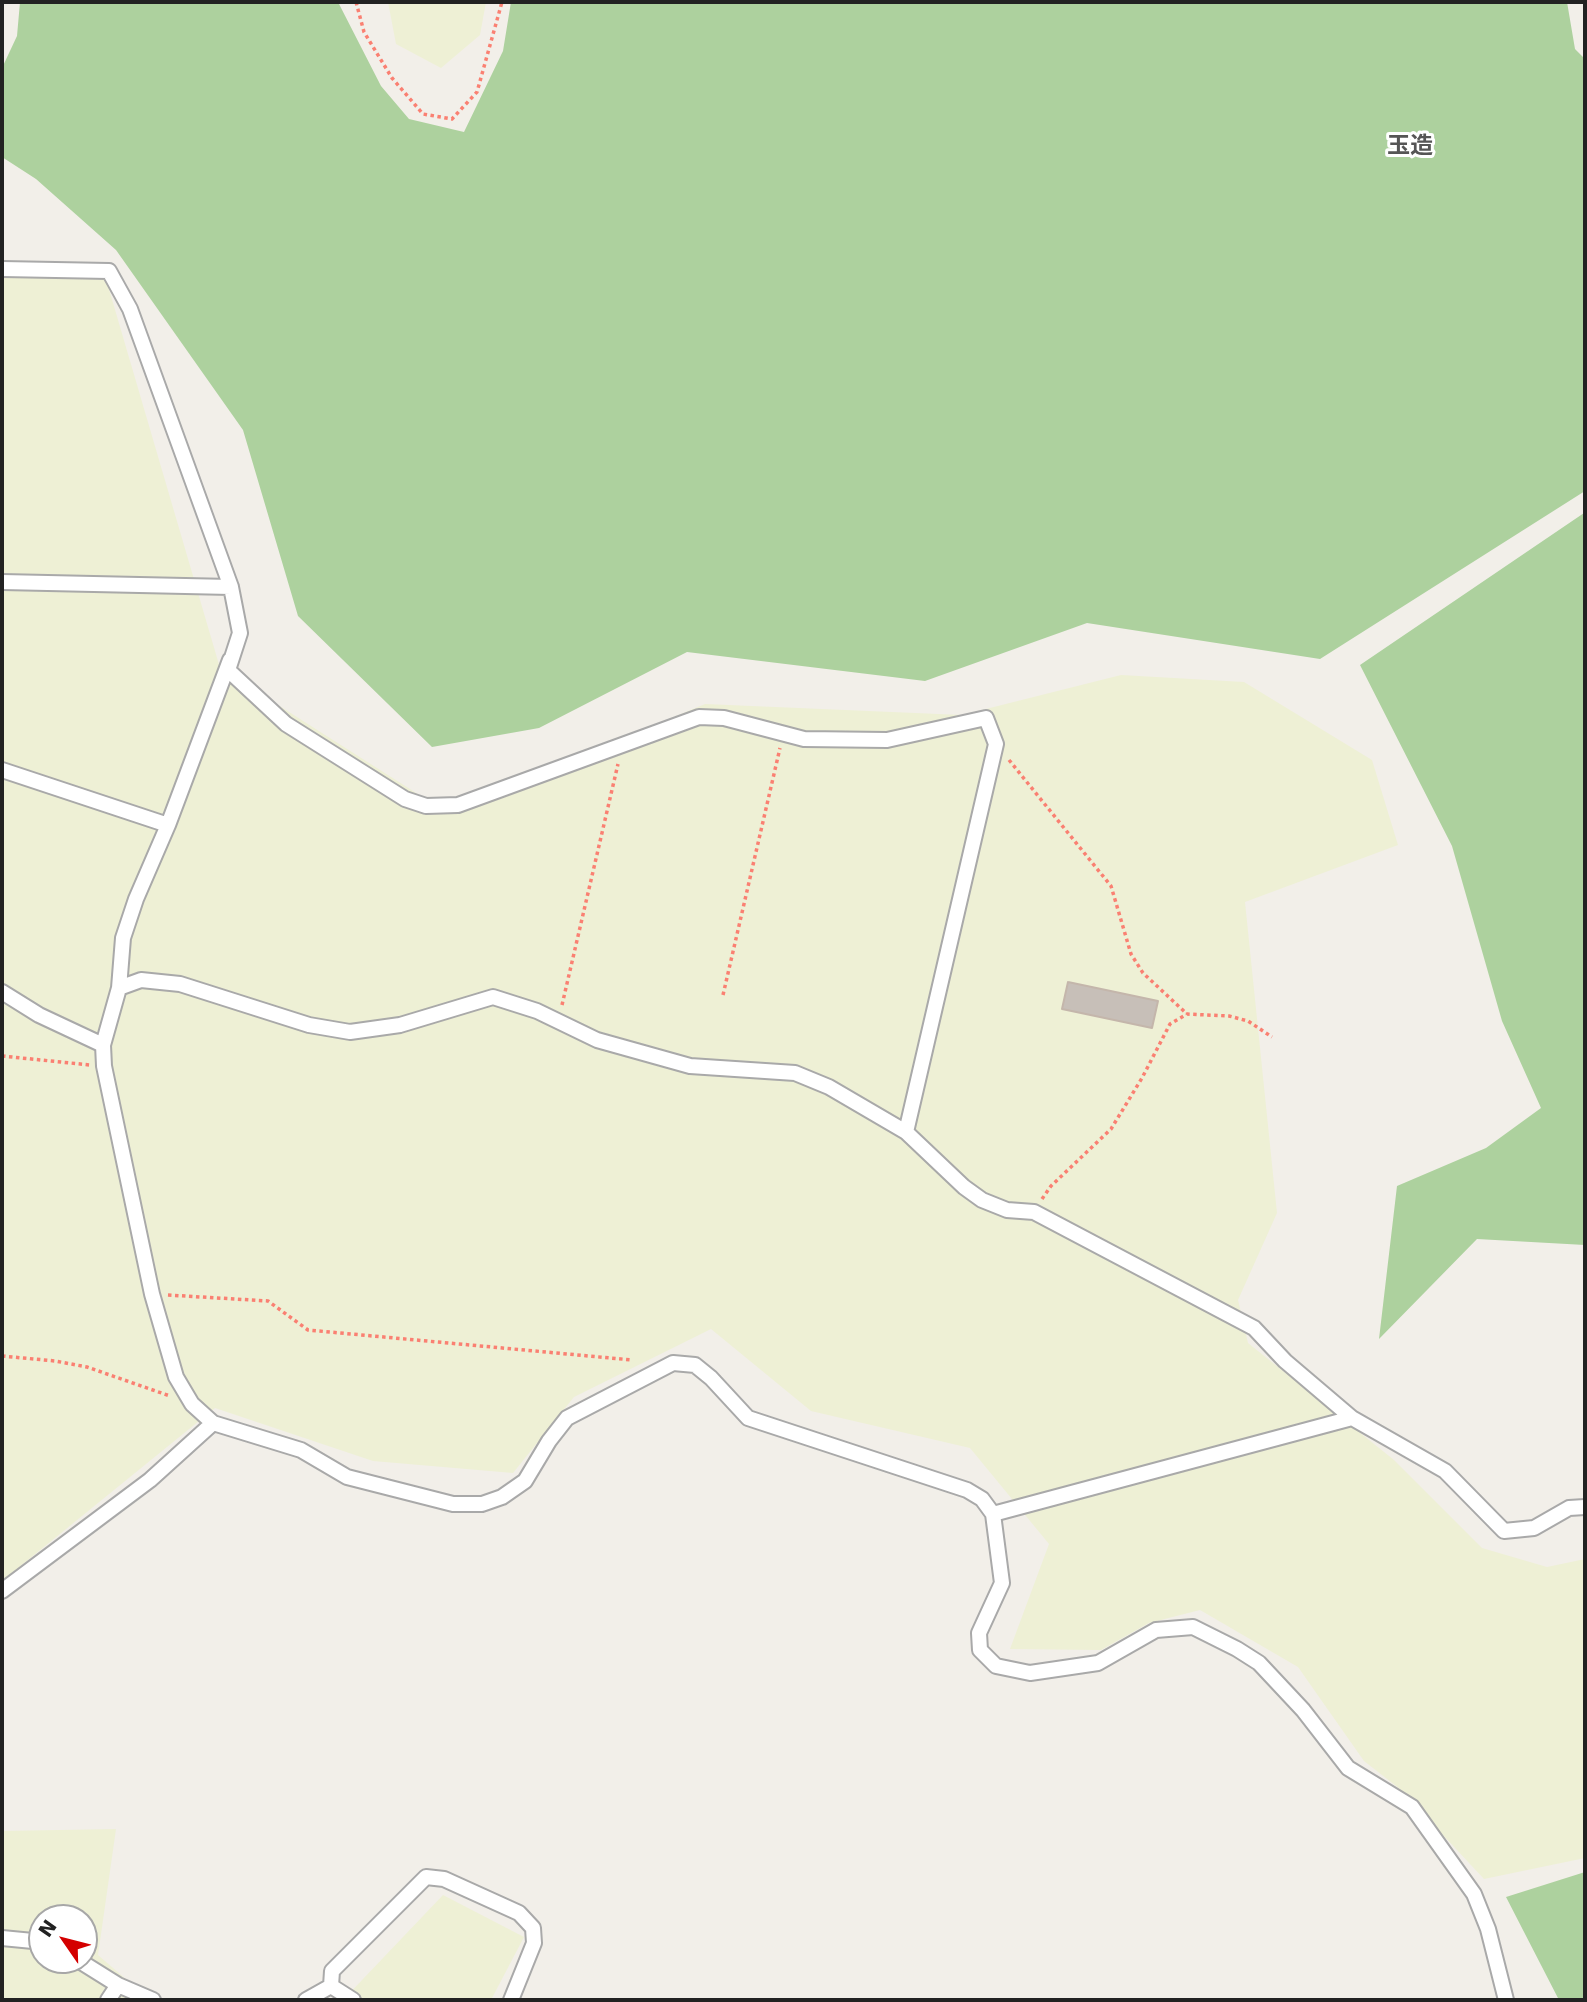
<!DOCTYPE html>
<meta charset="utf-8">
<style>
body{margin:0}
#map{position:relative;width:1587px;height:2002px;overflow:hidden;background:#f2efe9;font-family:"DejaVu Sans",sans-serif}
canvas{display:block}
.frame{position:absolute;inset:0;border:4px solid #222;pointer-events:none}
.north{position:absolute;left:28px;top:1904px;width:70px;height:70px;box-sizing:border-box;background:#fff;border:2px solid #a7a7a7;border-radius:50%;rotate:305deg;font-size:19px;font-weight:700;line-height:28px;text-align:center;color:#222}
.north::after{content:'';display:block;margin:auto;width:24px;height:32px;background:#d40000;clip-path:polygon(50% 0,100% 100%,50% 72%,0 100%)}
</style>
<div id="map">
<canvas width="1587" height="2002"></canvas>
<div class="frame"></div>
<div class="north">N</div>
</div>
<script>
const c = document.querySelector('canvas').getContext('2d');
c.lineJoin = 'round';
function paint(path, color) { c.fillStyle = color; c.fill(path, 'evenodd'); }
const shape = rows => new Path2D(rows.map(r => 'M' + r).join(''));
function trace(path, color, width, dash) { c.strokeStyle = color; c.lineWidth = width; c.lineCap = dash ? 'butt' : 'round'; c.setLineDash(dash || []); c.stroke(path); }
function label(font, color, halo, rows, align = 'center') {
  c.font = font + ' "DejaVu Sans","Noto Sans JP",sans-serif'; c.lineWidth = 6; c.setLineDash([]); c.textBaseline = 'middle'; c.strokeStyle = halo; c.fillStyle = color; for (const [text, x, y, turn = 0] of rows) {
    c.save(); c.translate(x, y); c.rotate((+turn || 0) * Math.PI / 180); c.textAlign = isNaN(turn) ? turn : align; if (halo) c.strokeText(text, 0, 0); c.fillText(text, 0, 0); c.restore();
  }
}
const farmland = shape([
 [388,2,486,2,480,35,441,68,396,44],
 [2,277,106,279,220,668,446,812,705,704,962,715,1121,675,1244,682,1372,760,1398,845,1245,902,1277,1213,1238,1300,1248,1343,1394,1460,1482,1548,1547,1567,1585,1559,1585,1858,1484,1879,1400,1789,1364,1761,1298,1667,1200,1610,1149,1623,1101,1650,1010,1649,1049,1544,970,1448,811,1411,711,1329,574,1397,513,1473,373,1461,215,1408,2,1581],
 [116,1829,98,1955,150,2000,2,2000,2,1831],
 [42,1918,84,1918,84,1960,42,1960],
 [443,1895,524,1937,491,2000,343,2000]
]);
const forest = shape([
 [20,2,338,2,381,86,409,119,464,132,503,51,511,2,1567,2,1575,49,1585,59,1585,491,1320,659,1087,623,925,681,687,652,539,728,432,747,298,616,243,430,116,250,36,179,2,157,2,68,17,36],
 [1584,513,1585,1245,1477,1239,1379,1339,1397,1186,1486,1148,1541,1108,1502,1021,1452,846,1360,665],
 [1585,1872,1585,2000,1559,2000,1506,1897]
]);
const building = shape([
 [1068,982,1158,1001,1152,1028,1062,1009,1068,982]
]);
const path = shape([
 [356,2,364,32,392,78,423,114,452,119,477,92,502,2],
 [1009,760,1111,886,1131,954,1143,973,1187,1014],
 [723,995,780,748],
 [562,1005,618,764],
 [2,1056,90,1065],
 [1042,1199,1051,1186,1111,1129,1142,1078,1170,1024,1187,1014,1229,1016,1248,1021,1272,1037],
 [168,1295,268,1301,308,1330,632,1360],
 [2,1356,55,1361,87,1367,170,1396]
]);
const street = shape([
 [2,269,109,271,130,309,231,587,240,633,228,670,286,724,405,799,426,806,458,805,699,717,724,718,804,739,887,740,986,718,996,744,906,1132],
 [2,582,231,587],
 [2,770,168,825,136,899,123,938,119,988,103,1045,39,1015,2,992],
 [168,825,230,660],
 [119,988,141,980,180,984,309,1025,350,1032,400,1025,493,997,537,1011,597,1040,690,1066,795,1073,829,1087,906,1132,964,1187,982,1200,1007,1210,1034,1212,1254,1328,1285,1361,1352,1418,1445,1471,1504,1531,1534,1528,1569,1508,1585,1507],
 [103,1045,104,1066,152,1294,176,1377,192,1404,213,1423,301,1450,347,1477,453,1504,482,1504,502,1497,525,1481,549,1441,567,1418,673,1363,695,1365,711,1378,748,1418,967,1490,982,1499,993,1514,1002,1583,979,1633,980,1650,996,1666,1030,1673,1098,1663,1156,1630,1193,1627,1237,1649,1259,1663,1303,1710,1348,1768,1412,1807,1474,1894,1488,1929,1506,2000],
 [993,1514,1352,1418],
 [2,1591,150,1480,213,1423],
 [2,1938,33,1941,42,1944],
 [78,1960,118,1985,153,2000],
 [331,1986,332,1971,426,1877,444,1879,519,1913,533,1928,534,1943,511,2000],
 [108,2000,118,1985],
 [306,2000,331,1986,353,2000]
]);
const quarterNames = [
 ["玉造",1410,147]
];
paint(farmland, '#eef0d5');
paint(forest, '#add19e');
paint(building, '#c7bfb8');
trace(building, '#c4b6ab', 2);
trace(street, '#a9a9a9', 18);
trace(path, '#fa8072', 3.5, [3.5, 3.5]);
trace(street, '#fff', 14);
label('bold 23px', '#555', '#fff', quarterNames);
</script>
